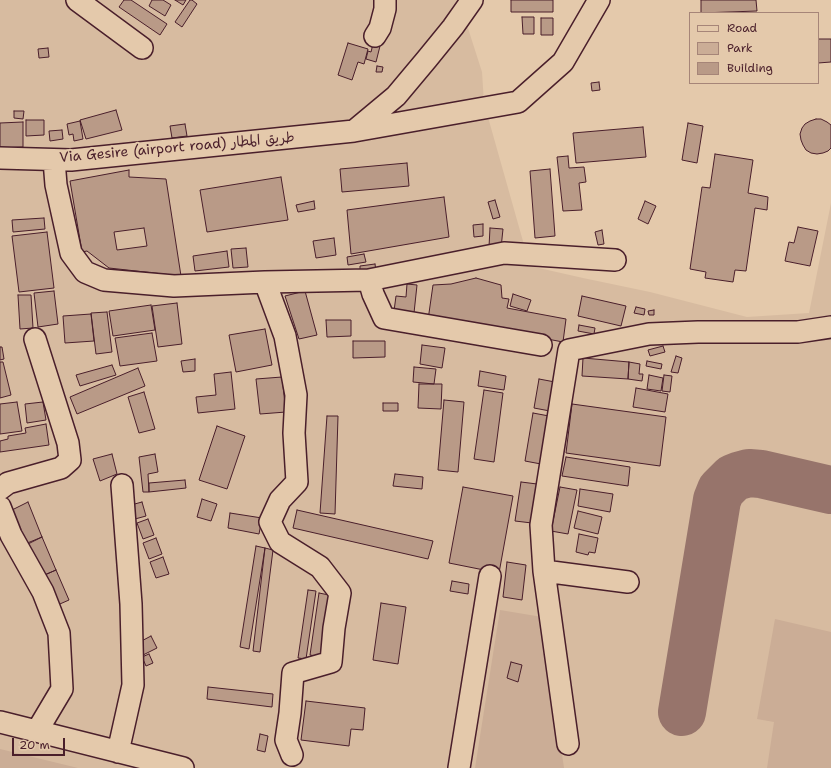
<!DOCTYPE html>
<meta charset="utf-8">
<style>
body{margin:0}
#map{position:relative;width:831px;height:768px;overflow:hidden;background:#e4c9ab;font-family:"Shantell Sans",sans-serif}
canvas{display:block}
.legend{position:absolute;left:689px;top:12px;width:130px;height:72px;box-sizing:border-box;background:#e4c9ab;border:1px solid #a68578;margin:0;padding:5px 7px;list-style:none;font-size:12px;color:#4a1f2b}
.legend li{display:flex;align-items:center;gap:8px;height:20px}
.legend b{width:20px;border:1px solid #a68578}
.scale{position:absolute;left:12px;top:738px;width:53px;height:18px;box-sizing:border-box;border:2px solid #4a1f2b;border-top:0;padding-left:5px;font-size:12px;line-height:14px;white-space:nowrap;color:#4a1f2b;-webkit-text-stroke:3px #e4c9ab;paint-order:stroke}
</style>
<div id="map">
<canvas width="831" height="768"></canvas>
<ul class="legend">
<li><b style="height:5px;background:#e4c9ab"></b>Road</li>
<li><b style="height:11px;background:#cbad96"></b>Park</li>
<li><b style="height:11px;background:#b99a87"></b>Building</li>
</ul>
<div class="scale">20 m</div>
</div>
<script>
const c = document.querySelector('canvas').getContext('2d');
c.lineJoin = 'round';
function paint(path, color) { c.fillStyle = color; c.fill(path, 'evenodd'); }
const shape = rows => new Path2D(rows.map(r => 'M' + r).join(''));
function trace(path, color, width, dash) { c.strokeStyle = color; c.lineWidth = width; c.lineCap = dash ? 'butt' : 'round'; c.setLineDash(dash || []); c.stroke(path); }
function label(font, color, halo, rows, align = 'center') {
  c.font = font + ' "Shantell Sans","Playpen Sans Arabic",sans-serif'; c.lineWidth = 4; c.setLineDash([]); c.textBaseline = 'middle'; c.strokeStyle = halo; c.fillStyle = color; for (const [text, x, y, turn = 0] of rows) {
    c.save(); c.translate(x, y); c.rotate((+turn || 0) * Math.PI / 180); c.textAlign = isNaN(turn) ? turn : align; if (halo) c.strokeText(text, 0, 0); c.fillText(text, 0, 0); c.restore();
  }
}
const built = shape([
 [0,0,459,0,482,72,484,103,530,266,583,278,650,292,747,317,809,313,831,203,831,768,0,768]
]);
const green = shape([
 [500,610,542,617,564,768,475,768],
 [775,619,831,632,831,768,767,768,774,722,757,719],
 [0,749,78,768,0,768]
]);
const taxiway = shape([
 [682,712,717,500,721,490,733,478,738,476,749,473,761,474,831,490]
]);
const building = shape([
 [124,0,131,0,167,24,160,35,119,7,124,0],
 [152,0,163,0,171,5,165,16,149,6,152,0],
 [175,0,186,0,183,5,175,0],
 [190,0,192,0,197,4,182,27,175,22,190,0],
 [511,0,553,0,553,12,511,12,511,0],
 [701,0,756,0,757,11,701,13,701,0],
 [522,17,534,17,534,34,523,34,522,17],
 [541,18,553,18,553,35,541,35,541,18],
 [818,39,831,39,831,62,818,63,818,39],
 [348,43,368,49,364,64,358,62,352,80,338,75,348,43],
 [373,44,380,46,376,62,366,59,368,51,371,52,373,44],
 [48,48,49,57,39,58,38,49,48,48],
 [377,66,383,67,382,72,376,72,377,66],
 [599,82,600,90,592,91,591,83,599,82],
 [116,110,122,130,86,139,80,120,116,110],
 [14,111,24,111,23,119,14,118,14,111],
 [816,119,821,119,827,122,831,125,831,148,828,151,823,153,817,154,811,153,806,150,803,145,801,140,800,134,802,128,805,124,810,121,816,119],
 [26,120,44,120,44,135,26,136,26,120],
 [80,121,83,139,74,141,73,134,69,135,67,124,80,121],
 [23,122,23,147,0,148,0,123,23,122],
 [688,123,703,126,697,163,682,160,688,123],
 [185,124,187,136,172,138,170,126,185,124],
 [643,127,646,157,576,163,573,133,643,127],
 [62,130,63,139,50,141,49,131,62,130],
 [715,154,753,160,748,193,768,197,767,210,755,208,746,271,735,270,733,282,705,278,706,272,690,269,702,187,710,188,715,154],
 [568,156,569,168,584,167,586,182,579,183,582,210,563,211,557,157,568,156],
 [407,163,409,186,342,192,340,169,407,163],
 [550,169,555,236,535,238,530,171,550,169],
 [129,170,129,177,166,179,181,276,109,268,87,251,82,252,70,181,129,170],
 [281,177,288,220,207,232,200,190,281,177],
 [444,197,449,237,351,254,347,210,444,197],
 [495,200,500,217,493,219,488,202,495,200],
 [314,201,315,209,298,212,296,205,314,201],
 [645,201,656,206,648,224,638,219,645,201],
 [44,218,45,229,13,232,12,220,44,218],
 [483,224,483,236,474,237,473,225,483,224],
 [798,227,818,231,810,266,785,261,789,242,794,243,798,227],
 [144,228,147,246,117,250,114,232,144,228],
 [490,228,503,229,501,248,489,247,490,228],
 [602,230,604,244,598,245,595,232,602,230],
 [47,232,54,288,19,292,12,236,47,232],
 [334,238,336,255,316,258,313,241,334,238],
 [246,248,248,267,233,268,231,249,246,248],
 [227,251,229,267,195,271,193,256,227,251],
 [364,254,366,262,348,265,347,257,364,254],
 [375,264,376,271,360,272,360,266,375,264],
 [476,278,501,285,502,298,509,299,507,308,566,319,563,342,542,338,428,320,433,285,451,284,476,278],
 [407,284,417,285,414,313,394,311,396,296,406,297,407,284],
 [54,291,58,324,38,327,34,293,54,291],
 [305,291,317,335,299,339,285,296,305,291],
 [513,294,531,300,527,311,510,306,513,294],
 [18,295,31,295,33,328,20,329,18,295],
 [582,296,626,306,621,326,578,316,582,296],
 [177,303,182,344,158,347,152,306,177,303],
 [151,305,155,330,113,336,109,311,151,305],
 [636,307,645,309,644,315,634,313,636,307],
 [654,310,654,315,649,315,648,311,654,310],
 [107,312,112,352,96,354,91,313,107,312],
 [91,314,94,341,65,343,63,316,91,314],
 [326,320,351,320,351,336,327,337,326,320],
 [579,325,595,328,594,334,578,331,579,325],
 [265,329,272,365,236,372,229,335,265,329],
 [152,333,157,361,120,366,115,338,152,333],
 [353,341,385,341,385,357,353,358,353,341],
 [422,345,445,348,442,368,420,364,422,345],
 [663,346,665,352,650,356,648,350,663,346],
 [0,347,2,347,4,359,0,360,0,347],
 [676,356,682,358,678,373,671,372,676,356],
 [583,358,629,362,628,379,582,376,583,358],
 [195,359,195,371,183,372,181,361,195,359],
 [647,361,662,364,661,369,646,366,647,361],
 [0,362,3,362,11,395,0,398,0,362],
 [629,362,640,364,639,374,643,374,642,381,628,379,629,362],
 [112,365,116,375,80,386,76,375,112,365],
 [414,367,436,369,434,384,413,382,414,367],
 [138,368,145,386,77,414,70,397,138,368],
 [480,371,506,376,504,390,478,386,480,371],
 [231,372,235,409,198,413,196,397,216,395,214,374,231,372],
 [649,375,663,378,661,391,647,389,649,375],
 [664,375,672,376,670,392,662,391,664,375],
 [282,377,286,412,260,414,256,379,282,377],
 [539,379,555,382,550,411,534,408,539,379],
 [419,384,442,384,441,409,418,408,419,384],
 [636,388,668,394,665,412,633,407,636,388],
 [484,390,503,393,494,462,474,459,484,390],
 [144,392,155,429,139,433,128,397,144,392],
 [444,400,464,402,458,472,438,470,444,400],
 [17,402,22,431,0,434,0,404,17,402],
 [43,402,46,420,27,423,25,404,43,402],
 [383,403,398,403,398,411,383,411,383,403],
 [572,404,666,417,660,466,566,453,572,404],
 [533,413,549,416,541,464,525,461,533,413],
 [327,416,338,416,335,514,320,513,327,416],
 [46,424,49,445,0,452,0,441,8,439,8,436,26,433,25,428,46,424],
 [217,426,245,436,227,489,199,480,217,426],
 [112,454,117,474,100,481,93,459,112,454],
 [155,454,158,472,148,474,149,492,143,492,139,457,155,454],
 [566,457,630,467,628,486,562,476,566,457],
 [395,474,423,477,422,489,393,486,395,474],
 [185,480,186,488,149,492,149,483,185,480],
 [521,482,537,484,532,523,515,521,521,482],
 [463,487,513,496,499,573,449,563,463,487],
 [560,487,577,490,568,534,551,531,560,487],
 [580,489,613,494,610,512,578,506,580,489],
 [202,499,217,504,211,521,197,517,202,499],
 [28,502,42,537,25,544,10,511,28,502],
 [142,502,146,516,135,519,131,505,142,502],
 [297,510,433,541,428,559,293,528,297,510],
 [578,511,602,517,598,534,574,528,578,511],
 [230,513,262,518,259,534,228,528,230,513],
 [148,519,154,535,143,539,137,523,148,519],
 [579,534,598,538,595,553,589,552,588,555,576,552,579,534],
 [42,537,56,570,40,577,24,546,42,537],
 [156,538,162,554,149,559,143,543,156,538],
 [256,546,265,548,249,649,240,647,256,546],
 [265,548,273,550,260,652,253,651,265,548],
 [163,557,169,574,156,578,150,562,163,557],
 [507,562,526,565,522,600,503,597,507,562],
 [56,570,69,600,53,607,40,577,56,570],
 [452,581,469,584,468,594,450,591,452,581],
 [308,590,316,591,306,659,298,658,308,590],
 [319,593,329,595,321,657,310,655,319,593],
 [381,603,406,607,398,664,373,660,381,603],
 [151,636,157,648,139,657,134,645,151,636],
 [149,654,153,663,146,666,142,657,149,654],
 [511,662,522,665,518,682,507,678,511,662],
 [208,687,273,694,272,707,207,699,208,687],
 [306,701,365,708,363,730,351,729,349,746,301,740,306,701],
 [260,734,268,736,265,752,257,750,260,734]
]);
const minor = shape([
 [77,0,142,48],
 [375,36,380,28,385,9,385,0],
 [354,131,396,96,427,59,453,27,472,0],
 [0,158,71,160,354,131,518,102,563,62,599,0],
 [54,160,56,185,71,253,85,272,104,280,174,286,265,282,369,280,504,253,615,260],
 [369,280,373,294,384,318,541,345],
 [265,282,285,336,296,395,294,433,297,482,280,500,270,522,280,542,320,567,340,593,334,628,331,662,293,673,290,713,286,740,292,755],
 [0,489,8,483,61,468,70,460,68,443,35,339],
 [0,507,11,535,43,592,59,633,62,689,37,731],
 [544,571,628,582],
 [0,722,183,768],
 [568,744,544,571,541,525,569,350,649,334,698,332,798,332,831,327],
 [118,752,133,685,131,604,122,485],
 [459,768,490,576]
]);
const streetNames = [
 ["Via Gesire (airport road) طريق المطار",177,148,-5]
];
paint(built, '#d7bba0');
paint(green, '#cbad96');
trace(taxiway, '#97746b', 48);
paint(building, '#b99a87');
trace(building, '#4a1f2b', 1);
trace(minor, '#4a1f2b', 24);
trace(minor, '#e4c9ab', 21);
label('14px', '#4a1f2b', '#e4c9ab', streetNames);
</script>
